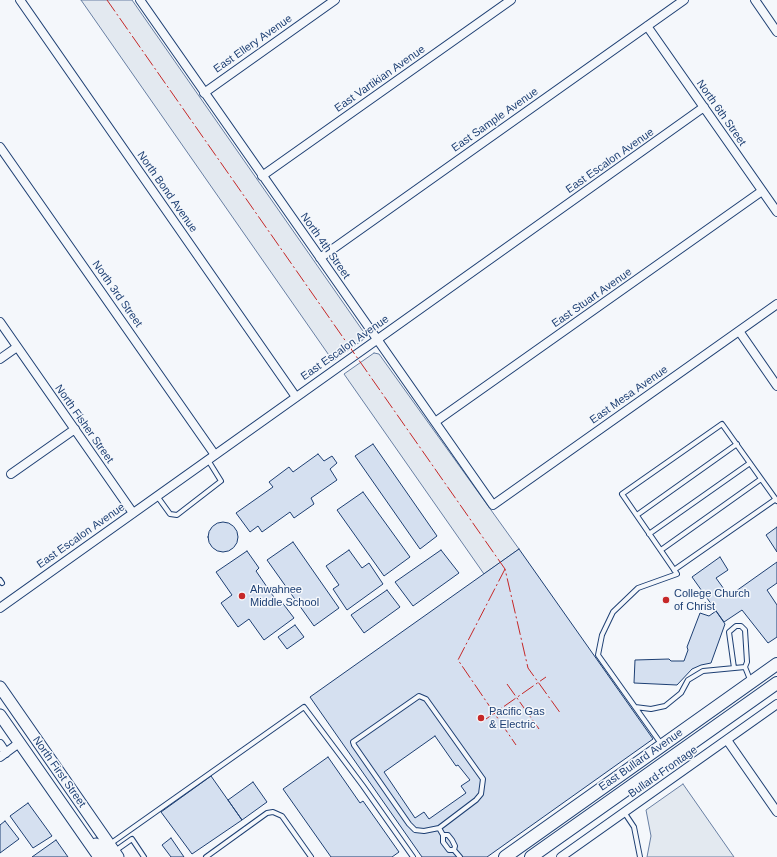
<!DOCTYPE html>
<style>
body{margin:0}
canvas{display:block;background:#f4f7fb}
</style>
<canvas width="777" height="857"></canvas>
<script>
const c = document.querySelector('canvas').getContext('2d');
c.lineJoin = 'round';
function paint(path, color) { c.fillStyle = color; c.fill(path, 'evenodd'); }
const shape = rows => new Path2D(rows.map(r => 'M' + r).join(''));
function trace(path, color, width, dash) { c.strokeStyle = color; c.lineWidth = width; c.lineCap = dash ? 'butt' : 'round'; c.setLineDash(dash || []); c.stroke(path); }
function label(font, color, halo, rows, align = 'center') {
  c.font = font + ' Helvetica,sans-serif'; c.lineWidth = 3; c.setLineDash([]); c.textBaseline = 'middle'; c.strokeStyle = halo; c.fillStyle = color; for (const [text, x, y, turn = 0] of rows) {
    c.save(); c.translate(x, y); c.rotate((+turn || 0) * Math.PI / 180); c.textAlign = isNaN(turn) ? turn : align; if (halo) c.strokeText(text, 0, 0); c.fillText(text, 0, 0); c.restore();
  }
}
const green = shape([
 [81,0,132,0,365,334,364,339,333,361,81,0],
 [374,353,379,354,519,549,484,574,344,374,374,353],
 [683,784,734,857,647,857,651,836,646,810,683,784]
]);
const building = shape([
 [373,444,437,536,420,549,355,456,373,444],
 [318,454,324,461,332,456,337,463,330,469,337,480,311,498,314,504,294,518,290,512,262,532,258,526,250,532,236,513,273,487,269,482,289,467,293,472,318,454],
 [363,492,410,557,384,576,337,510,363,492],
 '208 537a15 15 0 1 1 30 0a15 15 0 1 1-30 0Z',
 [777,527,777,552,766,535,777,527],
 [293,542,339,608,314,626,267,560,293,542],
 [519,549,653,739,487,857,422,857,310,697,519,549],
 [349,550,362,568,369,563,383,584,347,610,333,589,339,585,326,566,349,550],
 [441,550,459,573,413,606,395,582,441,550],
 [247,551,259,568,256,571,278,603,281,601,294,618,264,640,249,619,238,627,221,603,232,595,216,572,247,551],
 [720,557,728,570,716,578,729,596,777,562,777,583,767,590,777,605,777,637,768,643,742,610,724,622,692,577,720,557],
 [387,590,400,607,364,633,351,615,387,590],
 [716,611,725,624,711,663,701,665,692,669,677,685,634,683,635,660,669,659,671,661,684,661,688,650,687,647,700,613,709,616,716,611],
 [295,625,304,637,287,649,278,637,295,625],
 [435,736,456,766,458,765,470,780,461,786,466,793,429,819,424,812,415,818,384,772,435,736],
 [328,757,360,803,363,801,399,852,392,857,331,857,283,789,328,757],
 [211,776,242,820,192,854,161,812,211,776],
 [253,782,267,802,242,820,228,800,253,782],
 [28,803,52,836,33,848,10,816,28,803],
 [5,821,19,839,0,853,0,825,5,821],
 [171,838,184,857,171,857,162,845,171,838],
 [56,840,68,857,32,857,56,840]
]);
const lane = shape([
 [157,496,170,514,177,515,221,481,208,460],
 [637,515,737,444],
 [649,534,750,463],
 [661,550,761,479],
 [674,570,776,499],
 [0,580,2,583],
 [745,667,751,682],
 [635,707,651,709,665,706,681,693,688,680,703,671,745,667,747,662,745,630,741,626,736,626,729,632,734,668],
 [662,745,598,655,602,635,613,612,638,588,677,574,622,494,722,424,777,501],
 [624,812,634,827,640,857],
 [439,828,476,800,481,794,483,779,426,699,419,696,353,742,354,745,409,824,415,830,424,831,439,828,443,835],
 [110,844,304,707,363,786,413,857],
 [454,850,449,850,443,842,443,835,448,835,452,840,455,846,454,850,460,857],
 [115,851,132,839,144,857],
 [206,857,267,813,273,812,282,816,311,857]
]);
const street = shape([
 [20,0,296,397],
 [140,0,493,505,777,304],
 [755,0,777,32],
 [647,26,777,212],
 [204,93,335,0],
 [0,147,215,455],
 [262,176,511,0],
 [320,258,684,0],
 [0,322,133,513],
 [739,331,777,386],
 [0,359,17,347],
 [435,422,762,191],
 [11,474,75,429],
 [0,608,704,107],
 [727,740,777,812],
 [0,744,6,753],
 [0,757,19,743],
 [561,857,777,704]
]);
const secondary = shape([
 [0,687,118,857],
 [0,715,99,857],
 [96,844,108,857]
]);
const primary = shape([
 [505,857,777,664],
 [531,857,777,683]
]);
const power = shape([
 [107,0,505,569,528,668,561,714],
 [505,569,458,660,516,745],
 [507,684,539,729],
 [486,719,546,677]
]);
const markers = [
 [242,596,4,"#c62828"],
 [666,600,4,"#c62828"],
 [481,718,4,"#c62828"]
];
const streetNames = [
 ["East Ellery Avenue",253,44,-35],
 ["East Vartikian Avenue",380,79,-35],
 ["North 6th Street",721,113,55],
 ["East Sample Avenue",495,120,-35],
 ["East Escalon Avenue",610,161,-35],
 ["North Bond Avenue",167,192,55],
 ["North 4th Street",325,246,55],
 ["North 3rd Street",117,294,55],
 ["East Stuart Avenue",592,298,-35],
 ["East Escalon Avenue",345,348,-35],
 ["East Mesa Avenue",629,395,-35],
 ["North Fisher Street",84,424,55],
 ["East Escalon Avenue",81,536,-35],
 ["East Bullard Avenue",641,760,-35],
 ["North First Street",59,772,55],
 ["Bullard Frontage",663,772,-35]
];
const poiNames = [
 ["Ahwahnee",250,590],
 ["Middle School",250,603],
 ["College Church",674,594],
 ["of Christ",674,607],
 ["Pacific Gas",489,712],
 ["& Electric",489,725]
];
paint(green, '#e3e9f0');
trace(green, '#687fa3', 1);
paint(building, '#d5e0f0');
trace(building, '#1d3f73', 1);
trace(lane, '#1d3f73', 6);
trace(street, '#1d3f73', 10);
trace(secondary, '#1d3f73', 13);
trace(primary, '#1d3f73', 14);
trace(lane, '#f4f7fb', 4);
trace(street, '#f4f7fb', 8);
trace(secondary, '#f4f7fb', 11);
trace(primary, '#f4f7fb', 12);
trace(power, '#c62828', 1, [14, 3, 2, 3]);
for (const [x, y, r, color] of markers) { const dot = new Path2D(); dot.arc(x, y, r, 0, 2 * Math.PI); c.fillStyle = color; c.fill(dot); trace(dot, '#f4f7fb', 1.5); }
label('11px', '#1d3f73', '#f4f7fb', streetNames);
label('11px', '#1d3f73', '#f4f7fb', poiNames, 'left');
</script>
